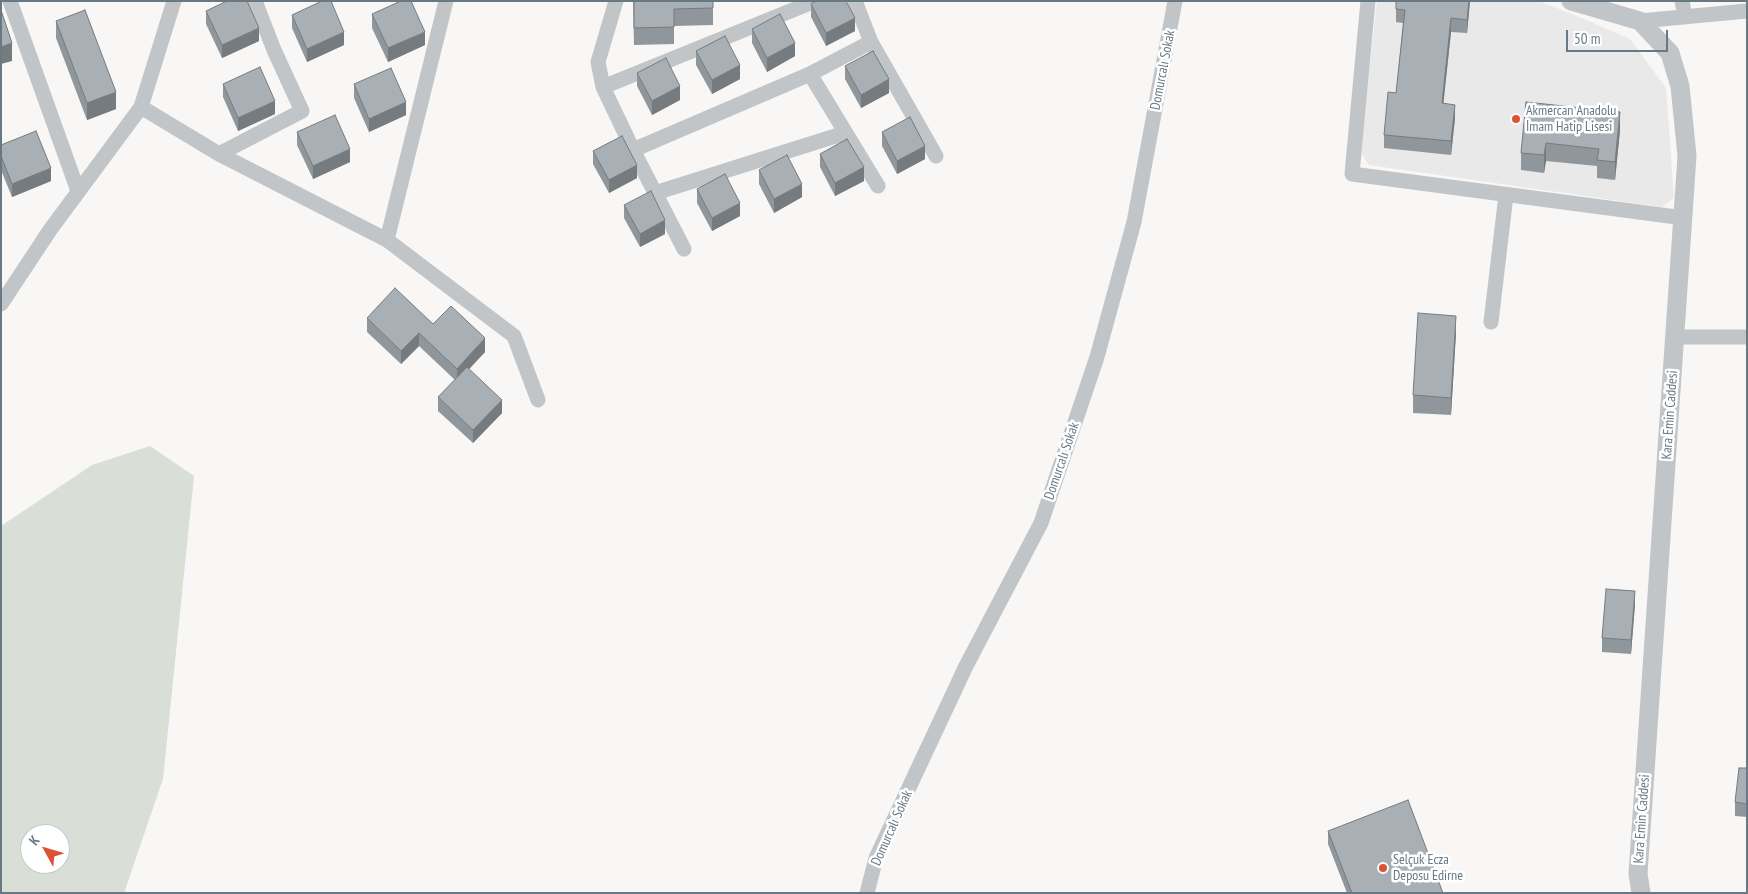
<!DOCTYPE html>
<meta charset="utf-8">
<style>
body{margin:0}
#map{position:relative;width:1748px;height:894px;overflow:hidden;background:#f8f7f5;font-family:"PT Sans Narrow",sans-serif}
canvas{display:block}
.frame{position:absolute;inset:0;border:2px solid #687984;pointer-events:none}
.north{position:absolute;left:20px;top:824px;width:50px;height:50px;box-sizing:border-box;background:#fff;border:1px solid #c3c9ce;border-radius:50%;rotate:309deg;font-size:14px;font-weight:700;line-height:20px;text-align:center;color:#687984}
.north::after{content:'';display:block;margin:auto;width:18px;height:22px;background:#da5332;clip-path:polygon(50% 0,100% 100%,50% 72%,0 100%)}
.scale{position:absolute;left:1566px;top:30px;width:102px;height:22px;box-sizing:border-box;border:2px solid #687984;border-top:0;padding-left:6px;font-size:15px;line-height:18px;white-space:nowrap;color:#687984;-webkit-text-stroke:4px #fff;paint-order:stroke}
</style>
<div id="map">
<canvas width="1748" height="894"></canvas>
<div class="frame"></div>
<div class="north">K</div>
<div class="scale">50 m</div>
</div>
<script>
const c = document.querySelector('canvas').getContext('2d');
c.lineJoin = 'round';
function paint(path, color) { c.fillStyle = color; c.fill(path, 'evenodd'); }
const shape = rows => new Path2D(rows.map(r => 'M' + r).join(''));
function trace(path, color, width, dash) { c.strokeStyle = color; c.lineWidth = width; c.lineCap = dash ? 'butt' : 'round'; c.setLineDash(dash || []); c.stroke(path); }
function label(font, color, halo, rows, align = 'center') {
  c.font = font + ' "PT Sans Narrow",sans-serif'; c.lineWidth = 5; c.setLineDash([]); c.textBaseline = 'middle'; c.strokeStyle = halo; c.fillStyle = color; for (const [text, x, y, turn = 0] of rows) {
    c.save(); c.translate(x, y); c.rotate((+turn || 0) * Math.PI / 180); c.textAlign = isNaN(turn) ? turn : align; if (halo) c.strokeText(text, 0, 0); c.fillText(text, 0, 0); c.restore();
  }
}
const built = shape([
 [1377,1,1539,1,1584,19,1630,39,1666,88,1674,198,1662,207,1369,165,1360,151]
]);
const green = shape([
 [150,446,194,476,163,779,124,893,1,893,1,526,92,465],
 [30,834,60,834,60,864,30,864]
]);
const minor = shape([
 [10,1,78,191],
 [616,1,598,62,603,87,633,150,684,249],
 [855,1,871,42,936,156],
 [1368,1,1352,174,1684,218],
 [1682,1,1685,17],
 [1640,21,1747,11],
 [810,74,878,186],
 [603,87,815,1],
 [141,107,219,154,387,240,514,336,538,400],
 [633,150,810,74,871,42],
 [219,154,302,111,274,50,255,1],
 [655,193,845,133],
 [387,240,446,1],
 [1,304,50,230,141,107,174,1],
 [1491,322,1506,195],
 [1675,337,1747,337],
 [867,893,876,858,966,666,1041,523,1097,357,1134,222,1175,1]
]);
const tertiary = shape([
 [1571,1,1640,21,1670,53,1680,86,1687,156,1638,874,1641,893]
]);
const wall = shape([
 [633,1,713,1,713,25,674,26,674,44,634,45],
 [1470,1,1467,33,1451,32,1443,104,1455,118,1451,155,1384,148,1384,135,1396,93,1403,23,1396,22,1396,9],
 [811,4,855,31,826,46,811,17],
 [206,11,259,41,222,58,206,24],
 [372,14,425,45,388,62,372,28],
 [292,15,344,45,307,62,292,28],
 [56,21,116,109,87,120,56,38],
 [752,29,795,56,767,72,752,43],
 [696,51,740,79,712,94,696,65],
 [845,66,889,93,861,108,845,79],
 [637,73,680,100,652,115,637,86],
 [223,84,275,114,238,131,223,97],
 [354,84,406,115,369,132,354,98],
 [1526,102,1620,130,1615,180,1597,178,1597,166,1546,161,1544,173,1521,170,1521,153],
 [297,132,350,162,313,179,297,145],
 [882,132,925,159,897,174,882,146],
 [1,145,51,181,12,197,1,170],
 [593,151,637,178,609,193,593,164],
 [820,154,864,181,835,196,820,167],
 [759,170,802,197,774,213,759,184],
 [697,189,740,216,712,231,697,203],
 [624,205,665,234,640,247,624,218],
 [367,318,433,324,485,352,469,369,502,413,473,443,438,411,438,397,455,380,419,346,401,364,367,332],
 [1456,333,1451,415,1413,413,1413,395],
 [1635,604,1631,654,1602,652,1602,638],
 [1747,768,1747,817,1735,816,1735,802],
 [1328,831,1443,893,1347,893,1328,844]
]);
const shadedWall = shape([
 [1469,1,1470,1,1467,33,1467,20],
 [855,18,855,31,826,46,826,33],
 [1451,18,1451,32,1442,117,1442,103],
 [259,28,259,41,222,58,222,45],
 [344,32,344,45,307,62,307,49],
 [425,32,425,45,388,62,388,48],
 [12,43,12,61,1,64,1,47],
 [795,43,795,56,767,72,767,58],
 [740,65,740,79,712,94,712,80],
 [889,79,889,93,861,108,861,95],
 [680,86,680,100,652,115,652,101],
 [116,92,116,109,87,120,87,103],
 [275,101,275,114,238,131,238,118],
 [406,102,406,115,369,132,369,119],
 [1455,105,1455,118,1451,155,1451,141],
 [1620,112,1620,130,1615,180,1615,162],
 [1546,143,1546,161,1544,173,1544,155],
 [925,146,925,159,897,174,897,161],
 [350,149,350,162,313,179,313,166],
 [637,165,637,178,609,193,609,180],
 [864,167,864,181,835,196,835,183],
 [51,168,51,181,12,197,12,184],
 [802,184,802,197,774,213,774,199],
 [740,203,740,216,712,231,712,218],
 [665,220,665,234,640,247,640,234],
 [1456,316,1456,333,1451,415,1451,398],
 [419,333,419,346,401,364,401,351],
 [485,338,485,352,457,382,457,369],
 [502,400,502,413,473,443,473,430],
 [1635,591,1635,604,1631,654,1631,640]
]);
const building = shape([
 [227,1,247,1,259,28,222,45,206,11,227,1],
 [322,1,331,1,344,32,307,49,292,15,322,1],
 [401,1,411,1,425,32,388,48,372,14,401,1],
 [634,1,713,1,713,8,674,9,674,27,634,28,634,1],
 [816,1,846,1,855,18,826,33,811,4,816,1],
 [1396,1,1469,1,1467,20,1451,18,1442,103,1455,105,1451,141,1384,135,1388,92,1396,93,1405,10,1396,9,1396,1],
 [85,10,116,92,87,103,56,21,85,10],
 [2,13,12,43,1,47,1,14,2,13],
 [780,14,795,43,767,58,752,29,780,14],
 [725,36,740,65,712,80,696,51,725,36],
 [873,51,889,79,861,95,845,66,873,51],
 [666,58,680,86,652,101,637,73,666,58],
 [260,67,275,101,238,118,223,84,260,67],
 [391,68,406,102,369,119,354,84,391,68],
 [1526,102,1620,112,1615,162,1597,160,1599,149,1546,143,1544,155,1521,153,1526,102],
 [335,115,350,149,313,166,297,132,335,115],
 [910,117,925,146,897,161,882,132,910,117],
 [36,131,51,168,12,184,1,156,1,145,36,131],
 [622,136,637,165,609,180,593,151,622,136],
 [847,139,864,167,835,183,820,154,847,139],
 [787,155,802,184,774,199,759,170,787,155],
 [725,174,740,203,712,218,697,189,725,174],
 [651,191,665,220,640,234,624,205,651,191],
 [395,288,433,324,451,306,485,338,457,369,419,333,401,351,367,318,395,288],
 [1418,313,1456,316,1451,398,1413,395,1418,313],
 [467,367,502,400,473,430,438,397,467,367],
 [1606,589,1635,591,1631,640,1602,638,1606,589],
 [1739,768,1747,768,1747,804,1735,802,1739,768],
 [1408,800,1443,893,1352,893,1328,831,1408,800]
]);
const markers = [
 [1516,119,5,"#da5332"],
 [1383,868,5,"#da5332"]
];
const streetNames = [
 ["Domurcalı Sokak",1163,70,-79],
 ["Kara Emin Caddesi",1670,415,-86],
 ["Domurcalı Sokak",1062,461,-71],
 ["Kara Emin Caddesi",1642,819,-86],
 ["Domurcalı Sokak",892,828,-66]
];
const poiNames = [
 ["Akmercan Anadolu",1526,111],
 ["İmam Hatip Lisesi",1526,127],
 ["Selçuk Ecza",1393,860],
 ["Deposu Edirne",1393,876]
];
paint(built, '#e8e9e8');
paint(green, '#d9ded6');
trace(minor, '#c1c5c8', 15);
trace(tertiary, '#c1c5c8', 19);
paint(wall, '#90979c');
paint(shadedWall, '#767b7f');
paint(building, '#a8b0b5');
trace(building, '#767b7f', 1);
for (const [x, y, r, color] of markers) { const dot = new Path2D(); dot.arc(x, y, r, 0, 2 * Math.PI); c.fillStyle = color; c.fill(dot); trace(dot, '#fff', 2); }
label('14px', '#687984', '#fff', streetNames);
label('14px', '#687984', '#fff', poiNames, 'left');
</script>
